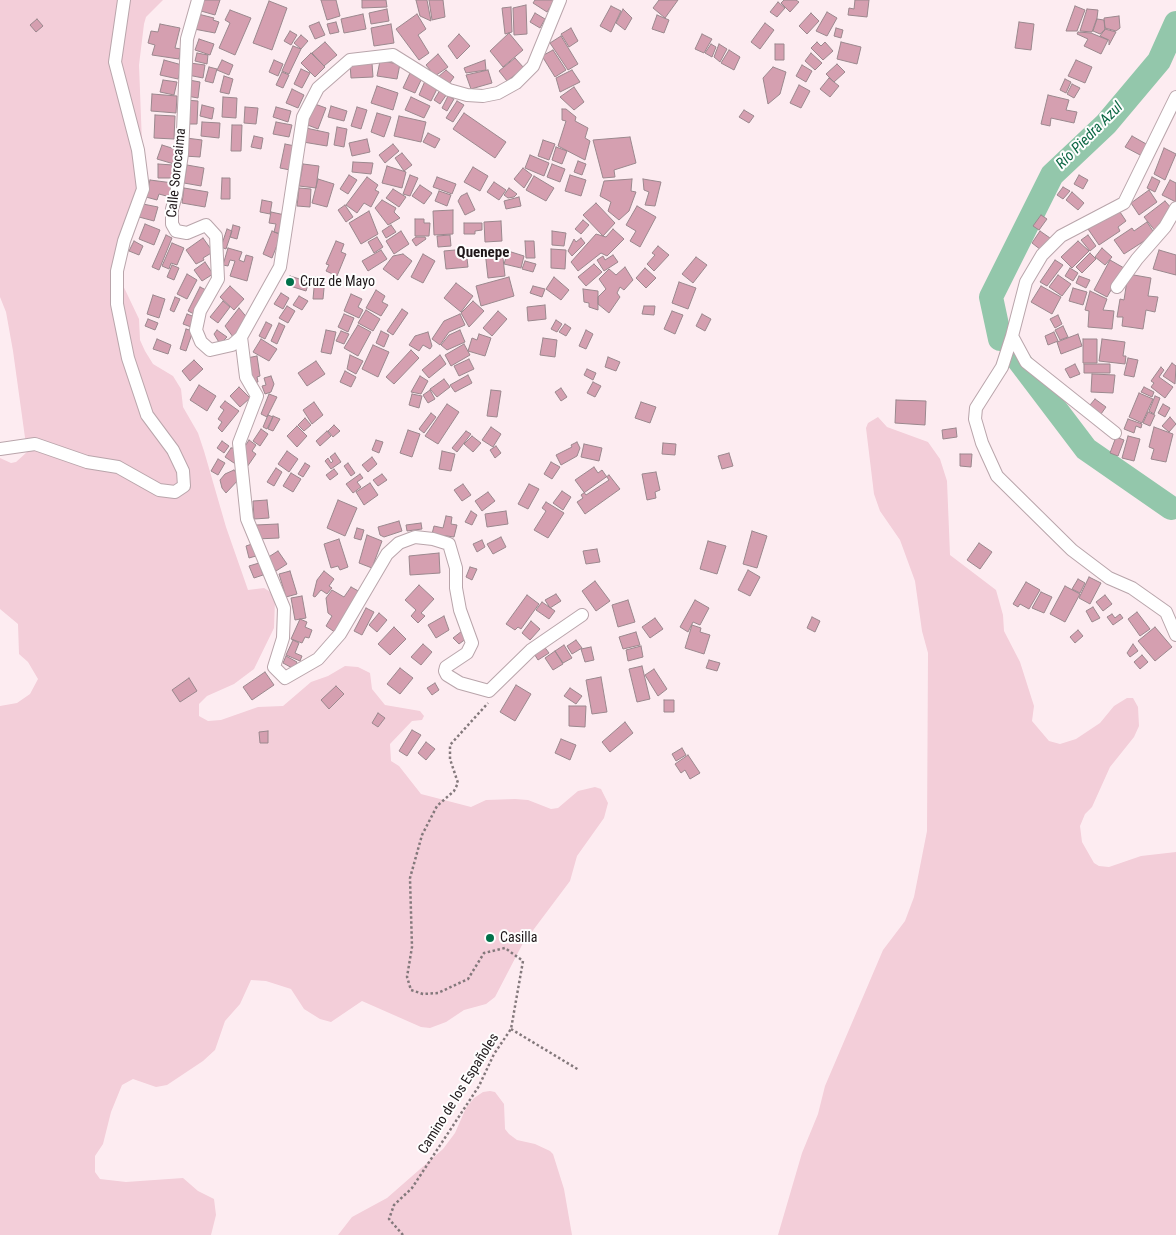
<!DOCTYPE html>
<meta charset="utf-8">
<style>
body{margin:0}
canvas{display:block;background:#fdecf1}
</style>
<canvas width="1176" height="1235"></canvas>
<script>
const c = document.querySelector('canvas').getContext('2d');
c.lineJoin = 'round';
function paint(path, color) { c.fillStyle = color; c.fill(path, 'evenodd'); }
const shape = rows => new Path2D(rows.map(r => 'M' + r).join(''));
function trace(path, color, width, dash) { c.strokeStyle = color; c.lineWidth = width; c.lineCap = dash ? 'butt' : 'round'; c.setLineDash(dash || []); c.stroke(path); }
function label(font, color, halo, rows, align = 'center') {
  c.font = font + ' "Roboto Condensed",sans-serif'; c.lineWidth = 4; c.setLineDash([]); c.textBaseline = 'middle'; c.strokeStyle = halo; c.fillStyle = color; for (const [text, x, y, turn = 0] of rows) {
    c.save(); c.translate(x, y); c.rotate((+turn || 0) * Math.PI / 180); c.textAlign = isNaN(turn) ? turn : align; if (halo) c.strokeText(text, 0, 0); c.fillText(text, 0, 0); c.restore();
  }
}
const green = shape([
 [0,0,163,0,146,17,144,24,139,65,142,143,139,200,119,277,139,319,140,340,145,351,153,364,173,376,181,389,183,407,198,433,204,451,226,527,248,590,264,588,269,591,275,600,274,628,254,669,234,684,207,696,199,704,199,716,208,721,221,720,258,707,283,706,311,682,328,676,345,666,358,667,370,673,372,689,385,705,420,711,424,716,422,720,412,721,390,744,391,761,399,766,421,794,471,807,486,800,515,799,528,800,551,809,558,808,578,791,595,787,601,789,608,803,604,818,577,856,570,881,522,945,495,997,486,1004,464,1010,446,1022,430,1028,421,1027,362,1001,331,1022,320,1019,304,1009,291,989,266,981,251,980,240,1004,225,1021,215,1050,203,1061,167,1085,156,1087,133,1079,122,1085,111,1112,103,1144,95,1156,95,1172,100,1179,126,1182,183,1178,198,1191,214,1199,216,1215,211,1235,0,1235,0,706,17,703,30,694,38,679,28,662,19,654,18,624,0,609,0,458,11,463,16,462,27,452,13,351,6,312,0,297],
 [878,417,887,427,928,442,940,459,947,481,950,555,996,590,1003,615,1004,631,1020,662,1034,706,1032,721,1049,741,1060,744,1076,739,1100,723,1114,706,1127,698,1133,698,1138,707,1139,726,1134,737,1110,767,1092,807,1085,814,1080,826,1082,842,1094,863,1099,866,1109,867,1141,856,1176,852,1176,1235,778,1235,802,1153,818,1114,825,1086,883,950,905,921,914,897,927,831,928,653,922,631,915,581,900,540,880,511,874,494,866,428,868,423],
 [490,1091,495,1092,504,1104,505,1129,509,1134,517,1140,535,1144,550,1151,553,1154,564,1189,572,1235,338,1235,352,1217,387,1198,443,1149,455,1133,466,1108,474,1098,483,1092]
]);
const river = shape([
 [1000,339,991,297,1052,175,1106,124,1159,61,1176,23],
 [1017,358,1086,449,1171,508]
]);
const building = shape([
 [204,0,220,0,215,15,201,11,204,0],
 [321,0,336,0,340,16,327,20,321,0],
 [362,0,386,0,387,7,362,8,362,0],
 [416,0,427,0,431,21,420,16,416,0],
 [429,0,443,0,445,17,432,20,429,0],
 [535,0,553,0,554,1,547,12,533,3,535,0],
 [659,0,678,0,665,18,653,8,659,0],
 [784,0,796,0,799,2,790,12,781,3,784,0],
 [855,0,869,0,867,17,848,15,849,8,854,9,855,0],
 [269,1,287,8,272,50,253,43,269,1],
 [778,2,785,8,777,17,770,12,778,2],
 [526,5,527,34,514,35,513,8,526,5],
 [611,6,621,11,611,32,600,26,611,6],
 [1075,6,1085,10,1077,31,1066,31,1075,6],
 [511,7,512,32,505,34,502,8,511,7],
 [387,9,389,21,371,24,369,13,387,9],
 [623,9,632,18,625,30,616,23,623,9],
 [1087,9,1098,10,1097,18,1092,32,1080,31,1087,9],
 [230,10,251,18,235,55,219,48,230,23,225,20,230,10],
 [827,12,837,18,827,36,816,31,827,12],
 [535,13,545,19,540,28,530,22,535,13],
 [811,13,819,21,807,34,799,26,811,13],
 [198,14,214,18,213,20,219,22,215,33,194,29,198,14],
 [363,14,366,29,344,33,341,19,363,14],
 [417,14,426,29,418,35,429,53,419,60,396,29,417,14],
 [657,15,669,20,664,33,652,29,657,15],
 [1119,16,1120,28,1116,31,1105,28,1104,18,1119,16],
 [37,19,43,26,36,32,30,25,37,19],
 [1097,19,1104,20,1105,30,1100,34,1093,31,1097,19],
 [319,22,325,35,315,39,309,26,319,22],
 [336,22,339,32,330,34,327,24,336,22],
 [1019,22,1034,24,1031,50,1015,48,1019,22],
 [765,23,774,30,760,49,751,42,765,23],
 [160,24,180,28,175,48,181,49,179,59,152,55,155,45,148,43,151,31,158,32,160,24],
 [391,24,394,43,374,46,371,28,391,24],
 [571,28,578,41,569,47,561,34,571,28],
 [836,28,843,30,841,38,834,36,836,28],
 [1105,29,1116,32,1109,45,1109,40,1100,36,1105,29],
 [290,31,297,35,291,45,284,41,290,31],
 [1078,32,1091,33,1108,40,1101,54,1084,46,1088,39,1077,34,1078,32],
 [509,33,523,50,503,67,490,51,509,33],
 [459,34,470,46,457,59,448,46,459,34],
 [702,34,712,39,704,53,695,49,702,34],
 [301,35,308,41,301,49,294,43,301,35],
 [561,36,578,64,568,70,550,43,561,36],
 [199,39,214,44,210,55,195,50,199,39],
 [325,42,337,55,324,66,312,53,325,42],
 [817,42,821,46,825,42,833,51,823,60,811,48,817,42],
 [841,42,861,47,857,64,837,59,841,42],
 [711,44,716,47,712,57,705,53,711,44],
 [719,44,727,49,720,62,714,57,719,44],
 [775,44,784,44,784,60,775,60,775,44],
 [293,46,301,49,289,74,282,71,293,46],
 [553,50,566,70,555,77,542,56,553,50],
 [729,50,740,57,734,70,721,63,729,50],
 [197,53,208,55,207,64,195,61,197,53],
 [311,53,325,67,315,77,301,63,311,53],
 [811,53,822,63,815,70,805,61,811,53],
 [438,54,448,67,435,76,426,65,438,54],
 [515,58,524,68,507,81,499,71,515,58],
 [164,60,182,65,178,79,160,75,164,60],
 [222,60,233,65,229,75,217,70,222,60],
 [274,60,283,64,278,76,269,72,274,60],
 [485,60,486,70,466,73,464,68,485,60],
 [1076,60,1092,67,1085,83,1068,76,1076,60],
 [380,61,400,64,397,79,377,76,380,61],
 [190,63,205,65,203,78,188,75,190,63],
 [372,63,373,77,351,78,350,64,372,63],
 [837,64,845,72,834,82,826,74,837,64],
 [802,65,812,71,806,82,796,76,802,65],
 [209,67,217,69,213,83,205,81,209,67],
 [773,67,786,72,780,94,768,104,763,78,773,67],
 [301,69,310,73,302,88,294,84,301,69],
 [446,70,454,77,449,84,438,77,446,70],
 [488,70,492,83,471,89,466,75,488,70],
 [572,70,580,82,560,92,556,78,572,70],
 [282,72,289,75,283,88,276,85,282,72],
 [410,73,422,78,415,93,403,88,410,73],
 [224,76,233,79,229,94,220,92,224,76],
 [829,78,839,86,830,97,820,89,829,78],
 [1065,79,1071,82,1066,93,1060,90,1065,79],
 [163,80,177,82,174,95,160,92,163,80],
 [189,80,200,82,198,98,187,96,189,80],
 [425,81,438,87,431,101,419,95,425,81],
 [1072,84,1080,88,1074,98,1067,94,1072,84],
 [799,85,810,91,801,108,790,103,799,85],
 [377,86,398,93,393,110,371,103,377,86],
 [574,87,584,102,574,110,560,97,574,87],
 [292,89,304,95,298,108,286,103,292,89],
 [440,90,447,94,440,104,434,100,440,90],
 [152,94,177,96,176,113,151,111,152,94],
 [1048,95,1069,100,1066,110,1077,112,1074,123,1051,118,1050,126,1041,124,1048,95],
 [448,96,454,99,447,111,442,108,448,96],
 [223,97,237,98,236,118,222,117,223,97],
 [411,97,430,106,424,118,405,110,411,97],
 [185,100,198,101,197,124,184,124,185,100],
 [457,101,464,105,453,122,446,118,457,101],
 [312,103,326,108,318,129,305,124,312,103],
 [202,105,214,108,212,119,200,116,202,105],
 [331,106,347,111,344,121,328,117,331,106],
 [245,107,258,108,256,124,244,123,245,107],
 [276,107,291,111,288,122,273,117,276,107],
 [357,107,367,110,361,129,351,126,357,107],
 [562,109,566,109,576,117,575,121,588,128,585,138,590,141,585,160,558,146,566,121,562,120,562,109],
 [744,110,754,116,749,123,739,117,744,110],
 [377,113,391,117,384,137,371,132,377,113],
 [464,113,506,142,495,158,453,129,464,113],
 [155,115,175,116,174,139,154,138,155,115],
 [399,116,426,122,421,142,394,136,399,116],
 [202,122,220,123,219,138,201,136,202,122],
 [276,122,292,125,289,137,273,134,276,122],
 [232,125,242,125,241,151,231,151,232,125],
 [337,127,347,129,344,147,334,145,337,127],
 [306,128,329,133,327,146,303,142,306,128],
 [428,133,440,139,435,148,423,142,428,133],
 [254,136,263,138,261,149,251,147,254,136],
 [1132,136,1148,145,1142,156,1125,147,1132,136],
 [630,137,636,163,614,170,615,177,603,178,593,140,630,137],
 [186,138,202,140,200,157,184,156,186,138],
 [367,139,370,152,352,156,349,143,367,139],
 [543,140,555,144,549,160,538,156,543,140],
 [285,144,295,146,290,170,280,168,285,144],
 [393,144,399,151,385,163,379,155,393,144],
 [162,145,178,150,174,164,157,159,162,145],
 [556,147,567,151,562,164,552,160,556,147],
 [1164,148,1176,154,1165,180,1154,174,1164,148],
 [402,153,412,165,404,171,395,158,402,153],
 [530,155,549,163,544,176,525,168,530,155],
 [578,161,586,164,582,175,574,172,578,161],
 [353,162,373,163,371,174,352,172,353,162],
 [158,164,173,165,172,178,158,178,158,164],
 [303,164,319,166,316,188,299,186,303,164],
 [552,164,565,169,560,182,547,177,552,164],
 [187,165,204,168,201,186,184,183,187,165],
 [387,166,406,172,402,188,382,183,387,166],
 [473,167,488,176,480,191,464,182,473,167],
 [523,168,532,175,524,188,514,179,523,168],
 [349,175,357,180,348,194,340,189,349,175],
 [410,175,418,178,410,196,403,194,410,175],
 [570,175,586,180,581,196,565,191,570,175],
 [1079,175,1088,180,1083,189,1074,184,1079,175],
 [534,176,554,188,546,201,526,190,534,176],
 [367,177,378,185,375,190,379,192,371,207,364,203,357,213,346,205,367,177],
 [437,177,456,184,452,194,433,187,437,177],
 [1152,177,1160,181,1155,192,1147,188,1152,177],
 [222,178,230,178,230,199,221,199,222,178],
 [318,179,334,184,327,207,312,203,318,179],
 [632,179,631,191,636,192,629,211,619,220,608,211,611,202,600,196,604,181,632,179],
 [643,179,661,182,655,206,645,205,649,192,644,190,643,179],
 [150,180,173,183,170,197,159,194,157,200,146,197,150,180],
 [1170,180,1176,183,1176,202,1162,195,1170,180],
 [494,182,506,190,499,200,487,192,494,182],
 [420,185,432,193,424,204,412,196,420,185],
 [1063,187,1070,191,1063,199,1057,195,1063,187],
 [184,188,208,192,205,207,182,203,184,188],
 [299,188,311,189,310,207,297,206,299,188],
 [509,188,517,194,514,197,508,198,504,195,509,188],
 [393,189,406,197,399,207,386,198,393,189],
 [1149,190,1157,202,1139,215,1131,203,1149,190],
 [439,191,451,195,447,206,435,201,439,191],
 [1072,192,1084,203,1078,210,1066,200,1072,192],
 [467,193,475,210,465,215,458,201,461,196,467,193],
 [519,197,521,206,506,209,504,201,519,197],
 [262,200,272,202,270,214,260,212,262,200],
 [382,200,396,208,394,212,400,218,388,225,375,208,382,200],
 [1165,201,1172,209,1156,232,1144,217,1165,201],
 [596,203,615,223,603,236,583,215,596,203],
 [143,204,158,207,154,221,139,217,143,204],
 [345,205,353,217,346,222,338,210,345,205],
 [637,206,656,217,640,247,630,241,636,231,626,225,637,206],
 [1118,209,1126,221,1118,227,1120,231,1099,245,1088,229,1118,209],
 [453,210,453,234,434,235,433,211,453,210],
 [369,211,378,234,361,244,349,223,369,211],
 [271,212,285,215,282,234,274,232,276,224,269,223,271,212],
 [1041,215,1047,219,1039,230,1033,226,1041,215],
 [415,219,424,219,424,223,430,223,429,236,415,236,415,219],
 [583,220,589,225,581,234,575,229,583,220],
 [501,221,502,241,485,242,484,222,501,221],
 [1147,222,1155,234,1124,254,1114,240,1132,228,1134,231,1147,222],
 [464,223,482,223,482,230,475,231,475,234,464,234,464,223],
 [145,224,160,230,154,245,139,239,145,224],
 [233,225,240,227,237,239,230,237,233,225],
 [391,225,396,232,386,238,382,231,391,225],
 [227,229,232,231,226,249,221,247,227,229],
 [613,229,624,239,607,256,601,253,578,271,571,262,596,234,606,237,613,229],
 [272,231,281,235,272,258,263,254,272,231],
 [401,231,409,244,394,254,386,241,401,231],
 [552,231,566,233,564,246,552,245,552,231],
 [1040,231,1050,238,1041,250,1032,243,1040,231],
 [166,235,172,238,159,270,152,267,166,235],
 [450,235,451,246,438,247,437,236,450,235],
 [1088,235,1096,246,1090,251,1081,240,1088,235],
 [377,237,383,247,374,253,368,242,377,237],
 [416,237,425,237,426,239,416,246,412,240,416,237],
 [203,238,213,252,203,258,204,260,196,264,186,250,203,238],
 [581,238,585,243,572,256,568,251,574,239,576,242,581,238],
 [134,241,143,246,139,255,129,251,134,241],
 [336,241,344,244,341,252,346,254,337,276,326,271,329,265,326,264,336,241],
 [525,241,534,241,535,258,526,258,525,241],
 [1078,241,1089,251,1072,268,1061,257,1078,241],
 [172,243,184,248,177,265,171,263,169,269,162,266,172,243],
 [658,246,669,255,654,271,647,264,655,255,652,253,658,246],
 [228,248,242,252,239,260,244,262,246,255,253,257,247,281,230,276,235,261,230,260,228,266,223,265,228,248],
 [1102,248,1112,257,1105,265,1095,257,1102,248],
 [466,249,468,267,446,269,444,251,466,249],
 [502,249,505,276,488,278,485,251,502,249],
 [551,249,566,250,565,269,551,268,551,249],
 [381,250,387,259,368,271,362,261,381,250],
 [1159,250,1176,255,1176,275,1153,269,1159,250],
 [508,251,524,256,521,268,504,264,508,251],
 [1090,253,1096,259,1082,273,1076,267,1090,253],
 [403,254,412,261,398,280,383,269,393,256,403,254],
 [423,254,435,261,423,283,411,277,423,254],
 [613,255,618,262,604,271,597,260,603,256,605,260,613,255],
 [696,257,707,265,693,283,682,274,696,257],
 [1055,260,1063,265,1047,286,1040,282,1055,260],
 [1110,260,1124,268,1107,297,1094,290,1110,260],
 [525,261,536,264,533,272,522,269,525,261],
 [205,262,213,274,202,281,194,270,205,262],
 [594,264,602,272,586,286,578,277,594,264],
 [172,265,179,268,174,280,167,277,172,265],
 [625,267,633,280,624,290,620,287,617,293,620,297,609,313,598,304,598,297,606,289,599,279,609,269,616,275,625,267],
 [645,268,656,278,646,288,636,278,645,268],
 [1070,268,1078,273,1073,281,1065,276,1070,268],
 [187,274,197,280,187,299,177,294,187,274],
 [1128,274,1151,278,1148,296,1158,297,1155,312,1146,310,1143,329,1122,326,1123,317,1117,317,1120,299,1124,300,1128,274],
 [1058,275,1071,284,1062,296,1049,287,1058,275],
 [290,276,309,282,306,291,287,285,290,276],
 [1079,276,1090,280,1086,288,1076,283,1079,276],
 [315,277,325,278,323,299,313,299,315,277],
 [509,277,514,296,481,306,476,286,509,277],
 [554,277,569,290,561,300,546,289,554,277],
 [679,282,696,288,688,309,672,303,679,282],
 [456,283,473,296,461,312,444,298,456,283],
 [230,286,244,299,234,310,220,297,230,286],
 [533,286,545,289,542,297,530,293,533,286],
 [1041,286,1061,297,1052,314,1031,302,1041,286],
 [200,287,208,291,196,315,188,311,200,287],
 [1073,288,1087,292,1083,305,1069,301,1073,288],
 [583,289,598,291,598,310,589,307,589,303,584,302,583,289],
 [376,290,385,296,382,302,388,305,381,316,366,308,376,290],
 [1090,291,1107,299,1103,310,1114,311,1112,329,1088,327,1089,311,1085,310,1090,291],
 [281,293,289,298,283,309,274,304,281,293],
 [351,294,362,299,358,307,363,310,359,318,344,311,351,294],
 [153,295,165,299,159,318,147,314,153,295],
 [299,296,308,301,302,310,293,305,299,296],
 [175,297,180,299,174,312,170,310,175,297],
 [223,301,230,307,218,323,210,317,223,301],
 [473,301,484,311,469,327,461,313,473,301],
 [545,305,546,319,528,321,527,307,545,305],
 [287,306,295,311,288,323,279,318,287,306],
 [644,306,655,306,654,315,642,314,644,306],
 [239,308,249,320,233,337,225,326,239,308],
 [402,309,408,313,393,335,387,331,402,309],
 [366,310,380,319,373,331,358,323,366,310],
 [498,311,507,319,492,336,483,328,498,311],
 [672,311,683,315,675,334,664,329,672,311],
 [187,314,195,317,191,327,183,324,187,314],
 [344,314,354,318,348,332,338,327,344,314],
 [460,314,465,325,449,332,440,345,432,339,444,321,460,314],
 [702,314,711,319,705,331,696,326,702,314],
 [1058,315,1062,324,1055,328,1050,319,1058,315],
 [148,319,158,323,155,330,145,326,148,319],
 [556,320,562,324,557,332,551,329,556,320],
 [266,322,272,325,265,339,259,336,266,322],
 [279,323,285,326,277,344,271,341,279,323],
 [565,324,571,328,566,336,559,332,565,324],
 [358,325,371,332,358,356,344,348,358,325],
 [1063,326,1068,337,1060,340,1055,330,1063,326],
 [186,329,193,331,186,351,180,349,186,329],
 [217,330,227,337,220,344,214,334,217,330],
 [326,330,336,332,331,354,321,352,326,330],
 [460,330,465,342,447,350,441,345,449,335,460,330],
 [586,330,593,334,586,349,579,346,586,330],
 [341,331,349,334,344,344,336,341,341,331],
 [381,331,389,335,384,347,376,343,381,331],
 [428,332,432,346,430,349,423,345,419,351,409,345,415,336,428,332],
 [1054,332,1058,341,1048,345,1045,336,1054,332],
 [479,334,491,338,485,356,468,351,472,338,477,340,479,334],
 [1078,334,1082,346,1061,354,1057,342,1078,334],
 [543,338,557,340,555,357,540,355,543,338],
 [157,339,171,345,168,354,153,349,157,339],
 [261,339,277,349,269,361,253,352,261,339],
 [1083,339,1097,339,1097,363,1083,363,1083,339],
 [1102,339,1125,342,1123,356,1126,356,1125,364,1099,361,1102,339],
 [464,344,470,355,451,366,445,355,464,344],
 [373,345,389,352,378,377,362,369,373,345],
 [411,350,419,358,394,384,386,377,411,350],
 [350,355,363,361,356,374,347,369,350,355],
 [440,355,446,364,429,378,422,370,440,355],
 [257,356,260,376,257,377,258,382,251,383,247,358,257,356],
 [608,357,620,362,616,371,605,367,608,357],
 [1128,358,1138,360,1134,377,1124,375,1128,358],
 [469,359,474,369,459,376,454,366,469,359],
 [194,360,203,369,190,381,182,371,194,360],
 [316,361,325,374,307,386,298,373,316,361],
 [1172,363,1176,366,1175,384,1163,376,1172,363],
 [1075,364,1080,374,1070,378,1065,369,1075,364],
 [1084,364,1110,364,1110,373,1084,373,1084,364],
 [1161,367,1164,370,1159,377,1173,387,1165,398,1151,387,1154,383,1151,381,1161,367],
 [587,369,596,373,593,380,584,375,587,369],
 [345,371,356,377,351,387,340,382,345,371],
 [1092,374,1115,375,1113,393,1091,392,1092,374],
 [468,375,472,383,455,392,450,385,468,375],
 [271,376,274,384,271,392,265,394,262,386,266,385,264,378,271,376],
 [420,376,428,381,421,394,411,392,420,376],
 [444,379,450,387,437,397,430,389,444,379],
 [593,382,601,386,595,397,587,393,593,382],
 [199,385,216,396,207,411,190,400,199,385],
 [239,387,250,398,240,407,230,396,239,387],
 [1144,387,1154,392,1152,397,1141,392,1144,387],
 [561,388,567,397,561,401,555,392,561,388],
 [430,390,435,399,428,403,423,395,430,390],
 [491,390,501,391,497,417,487,416,491,390],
 [1139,393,1153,399,1142,423,1129,417,1139,393],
 [269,394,277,397,267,417,261,414,269,394],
 [412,394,422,396,419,408,409,405,412,394],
 [1155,396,1160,398,1154,414,1149,411,1155,396],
 [1095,399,1106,407,1101,414,1090,405,1095,399],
 [896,400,926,401,925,425,895,423,896,400],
 [225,401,239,411,222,432,218,428,222,422,218,419,224,410,220,407,225,401],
 [314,402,323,415,312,424,303,410,314,402],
 [641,402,656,407,650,423,635,418,641,402],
 [447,404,459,412,438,444,425,436,447,404],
 [1163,404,1170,408,1165,417,1158,413,1163,404],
 [1148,412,1155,415,1150,426,1143,423,1148,412],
 [431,413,436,417,424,433,419,429,431,413],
 [268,415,273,417,267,429,263,427,268,415],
 [273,416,280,419,273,431,268,429,273,416],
 [1170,417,1176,424,1169,432,1162,426,1170,417],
 [305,418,311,425,304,431,298,425,305,418],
 [1128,419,1142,424,1141,428,1136,426,1134,433,1124,429,1128,419],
 [334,425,340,431,333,437,328,431,334,425],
 [297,426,307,436,297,447,287,436,297,426],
 [491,427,501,434,493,447,482,440,491,427],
 [1154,427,1173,434,1166,462,1151,459,1154,449,1149,447,1154,427],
 [956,428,957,437,943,439,942,430,956,428],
 [261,429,268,434,260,446,253,441,261,429],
 [408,430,420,434,412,457,400,453,408,430],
 [327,431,331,436,320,446,316,441,327,431],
 [466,431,471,434,457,452,452,448,466,431],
 [472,436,481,443,473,452,464,444,472,436],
 [1128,436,1140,439,1134,461,1122,458,1128,436],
 [1116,437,1124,440,1118,456,1110,453,1116,437],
 [249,440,256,445,252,451,256,454,247,467,242,451,249,440],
 [376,440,383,442,379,453,372,450,376,440],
 [222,441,229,446,224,453,217,448,222,441],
 [577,442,580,448,577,456,561,465,556,455,572,447,571,445,577,442],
 [663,443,676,444,675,455,662,454,663,443],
 [584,444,602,448,599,461,581,457,584,444],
 [496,446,501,453,495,458,490,450,496,446],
 [231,448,236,448,237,465,225,457,231,448],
 [287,451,298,459,289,472,278,464,287,451],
 [442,451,455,454,451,471,439,469,442,451],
 [335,453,341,462,331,469,325,461,328,458,331,463,333,461,330,457,335,453],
 [729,453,733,466,722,469,718,456,729,453],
 [960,454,972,454,971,467,960,466,960,454],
 [372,457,377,464,368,472,362,465,372,457],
 [218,459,225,463,218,475,211,471,218,459],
 [551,462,560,467,552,479,544,474,551,462],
 [305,463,310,466,303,477,298,474,305,463],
 [348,463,355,473,351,476,344,466,348,463],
 [594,467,598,473,602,470,609,480,586,495,575,480,594,467],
 [276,468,282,472,274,486,267,482,276,468],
 [334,469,338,474,330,480,326,475,334,469],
 [234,470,240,478,226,493,222,488,220,480,225,474,234,470],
 [656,472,660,490,655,492,656,498,647,500,642,474,656,472],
 [291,473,301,479,293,492,283,486,291,473],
 [360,474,363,478,357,482,361,487,353,493,346,484,360,474],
 [382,474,387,480,378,486,373,480,382,474],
 [609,475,620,489,585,514,577,502,583,498,581,495,609,475],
 [370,483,378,495,364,505,356,492,370,483],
 [463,484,471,495,462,501,454,490,463,484],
 [529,484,539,489,528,509,518,504,529,484],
 [562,491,571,497,563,510,553,503,562,491],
 [488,492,495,501,482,511,475,501,488,492],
 [267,500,269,518,254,519,253,501,267,500],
 [338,500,357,508,345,536,327,528,338,500],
 [546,502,564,513,548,538,534,530,546,511,542,508,546,502],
 [471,511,477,515,472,525,465,522,471,511],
 [506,511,508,524,487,527,485,514,506,511],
 [446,516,452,517,451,524,457,525,454,537,432,534,434,526,443,528,446,516],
 [399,521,402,531,384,537,380,535,378,527,399,521],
 [421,523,422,529,407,531,406,525,421,523],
 [278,524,279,538,256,539,256,525,278,524],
 [357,528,364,530,361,540,354,538,357,528],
 [752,531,767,536,757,568,743,564,752,531],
 [367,535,382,541,372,568,359,563,367,535],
 [501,537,506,547,493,554,487,544,501,537],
 [339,539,348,567,340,570,338,566,331,568,324,544,339,539],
 [482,540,485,547,477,552,473,544,482,540],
 [708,541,726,546,717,574,700,569,708,541],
 [979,543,992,552,980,569,967,560,979,543],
 [252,544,256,556,249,558,246,546,252,544],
 [597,549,600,562,586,564,583,551,597,549],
 [278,551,287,564,276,571,267,558,278,551],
 [439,553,440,573,410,575,409,556,439,553],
 [259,563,263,575,254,578,249,566,259,563],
 [470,567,477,569,472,580,466,577,470,567],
 [748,570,760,577,750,596,738,590,748,570],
 [290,571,297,594,286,597,279,574,290,571],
 [324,571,334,579,329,586,332,588,327,594,321,590,315,597,313,596,317,580,324,571],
 [1089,577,1101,583,1090,604,1079,598,1089,577],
 [1078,579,1085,583,1080,593,1072,589,1078,579],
 [595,581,610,601,596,611,582,591,595,581],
 [1026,582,1040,590,1029,609,1020,604,1018,607,1013,604,1026,582],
 [419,585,434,599,421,613,425,616,418,623,411,616,416,610,405,600,419,585],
 [1065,586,1080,594,1065,622,1050,614,1065,586],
 [351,587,362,593,336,633,326,626,332,616,328,613,326,598,332,590,344,597,351,587],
 [1041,592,1052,597,1044,613,1032,608,1041,592],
 [556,594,561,601,550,608,545,600,556,594],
 [527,595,539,604,521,629,518,627,515,630,506,624,527,595],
 [1105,595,1112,604,1103,611,1096,602,1105,595],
 [302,596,306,618,295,620,291,598,302,596],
 [628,600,635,622,618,627,612,605,628,600],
 [695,600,709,608,700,625,693,622,688,632,680,627,695,600],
 [542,602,555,611,549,619,536,610,542,602],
 [1093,607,1100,618,1092,622,1086,611,1093,607],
 [366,608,374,612,362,635,354,631,366,608],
 [1137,612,1150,629,1140,636,1128,619,1137,612],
 [379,613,387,620,377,632,369,625,379,613],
 [1112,614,1115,618,1120,614,1123,618,1113,625,1107,617,1112,614],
 [444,616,449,630,436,638,428,625,444,616],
 [812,617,820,621,815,632,807,628,812,617],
 [655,618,663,629,650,638,642,627,655,618],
 [300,619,307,622,305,627,312,630,309,638,305,637,302,643,291,639,300,619],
 [531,621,540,629,530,640,522,633,531,621],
 [692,625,701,628,700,632,710,635,704,654,685,648,692,625],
 [394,627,406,639,390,655,378,644,394,627],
 [1155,627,1172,647,1155,661,1138,641,1155,627],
 [1078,630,1083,636,1075,643,1070,637,1078,630],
 [462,631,467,638,459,644,453,638,462,631],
 [636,632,640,645,623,649,619,637,636,632],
 [293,640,299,643,295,653,302,656,300,661,286,655,293,640],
 [576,640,582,648,572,654,567,646,576,640],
 [423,644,432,652,421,665,411,657,423,644],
 [1133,644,1138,651,1130,657,1127,653,1133,644],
 [543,645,549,653,538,660,533,652,543,645],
 [564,645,572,658,563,663,555,651,564,645],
 [641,646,643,657,628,661,626,650,641,646],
 [591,647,594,660,585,662,581,649,591,647],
 [555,651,563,664,553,670,545,658,555,651],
 [1142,655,1148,662,1140,669,1134,662,1142,655],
 [286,656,297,662,294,669,283,663,286,656],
 [709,660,720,663,717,671,706,668,709,660],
 [642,666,650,699,637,702,629,669,642,666],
 [400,668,413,678,400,694,387,684,400,668],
 [654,669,667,689,658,696,645,675,654,669],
 [265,672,274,685,252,700,243,687,265,672],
 [601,677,607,712,592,714,586,680,601,677],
 [189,678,197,691,180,702,172,690,189,678],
 [435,683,439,690,432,695,427,688,435,683],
 [516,685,531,694,515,721,500,712,516,685],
 [336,686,344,694,329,709,321,700,336,686],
 [570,688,582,696,576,704,564,696,570,688],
 [664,700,674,700,674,712,664,712,664,700],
 [569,706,586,706,585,727,569,726,569,706],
 [378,713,385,718,378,727,372,723,378,713],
 [625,722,633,733,610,752,602,742,625,722],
 [412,730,421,735,407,756,399,751,412,730],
 [268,731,268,743,260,743,259,732,268,731],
 [561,739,576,745,570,760,555,753,561,739],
 [426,742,435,749,426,760,418,753,426,742],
 [682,748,686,755,676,761,672,754,682,748],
 [688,755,700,773,690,779,685,770,681,773,675,764,688,755]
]);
const path = shape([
 [511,1029,579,1070],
 [403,1235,389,1219,394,1205,412,1188,479,1086,494,1054,511,1029,523,961,505,948,484,953,468,979,438,993,423,994,411,990,407,977,412,947,410,878,422,835,437,806,454,791,458,783,450,759,450,745,488,703]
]);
const street = shape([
 [198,0,187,39,182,154,176,195,172,209,172,224,176,231,187,233,206,225,216,236,218,279,200,311,196,330,201,342,210,350,232,345,241,337],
 [560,0,533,66,516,83,498,93,483,96,467,95,449,90,393,55,350,60,318,88,303,117,280,267,241,337,246,377,257,396,239,443,247,519,284,608,283,638,274,667,285,678,318,659,340,634,387,554,399,543,415,537,433,539,449,544,456,568,456,588,460,610,472,643,467,653,446,667,445,671,447,675,460,683,489,691,531,650,582,615],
 [1117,287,1137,259,1165,227,1176,208],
 [1012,336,1002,367,976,408,975,419,982,443,997,476,1072,550,1109,578,1132,588,1166,612,1176,635],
 [1115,433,1026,362,1012,336,1026,282,1042,255,1061,236,1124,203,1176,97],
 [0,449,35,444,87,462,118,467,159,490,175,492,184,486,183,471,173,450,147,415,128,358,117,304,117,271,124,241,143,189,138,150,115,62,124,0]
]);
const markers = [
 [290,282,5,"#00714a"],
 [490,938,5,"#00714a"]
];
const streetNames = [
 ["Calle Sorocaima",177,173,-84],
 ["Camino de los Españoles",459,1094,-58]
];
const poiNames = [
 ["Cruz de Mayo",300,282],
 ["Casilla",500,938]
];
const waterNames = [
 ["Río Piedra Azul",1090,136,-45]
];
const neighbourhoodNames = [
 ["Quenepe",483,253]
];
paint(green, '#f3ced9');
trace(river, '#93c7ab', 24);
paint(building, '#d59fb0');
trace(building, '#9b888e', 1);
trace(street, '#b9a5ab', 14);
trace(path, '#83787b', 2.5, [2.5, 2.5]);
trace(street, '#fff', 12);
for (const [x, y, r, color] of markers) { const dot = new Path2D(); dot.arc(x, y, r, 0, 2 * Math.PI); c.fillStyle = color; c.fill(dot); trace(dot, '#fefefe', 2); }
label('14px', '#1e1719', '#fefefe', streetNames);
label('14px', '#1e1719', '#fefefe', poiNames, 'left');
label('italic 15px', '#0c6744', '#fefefe', waterNames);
label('bold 15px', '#1e1719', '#fefefe', neighbourhoodNames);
</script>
